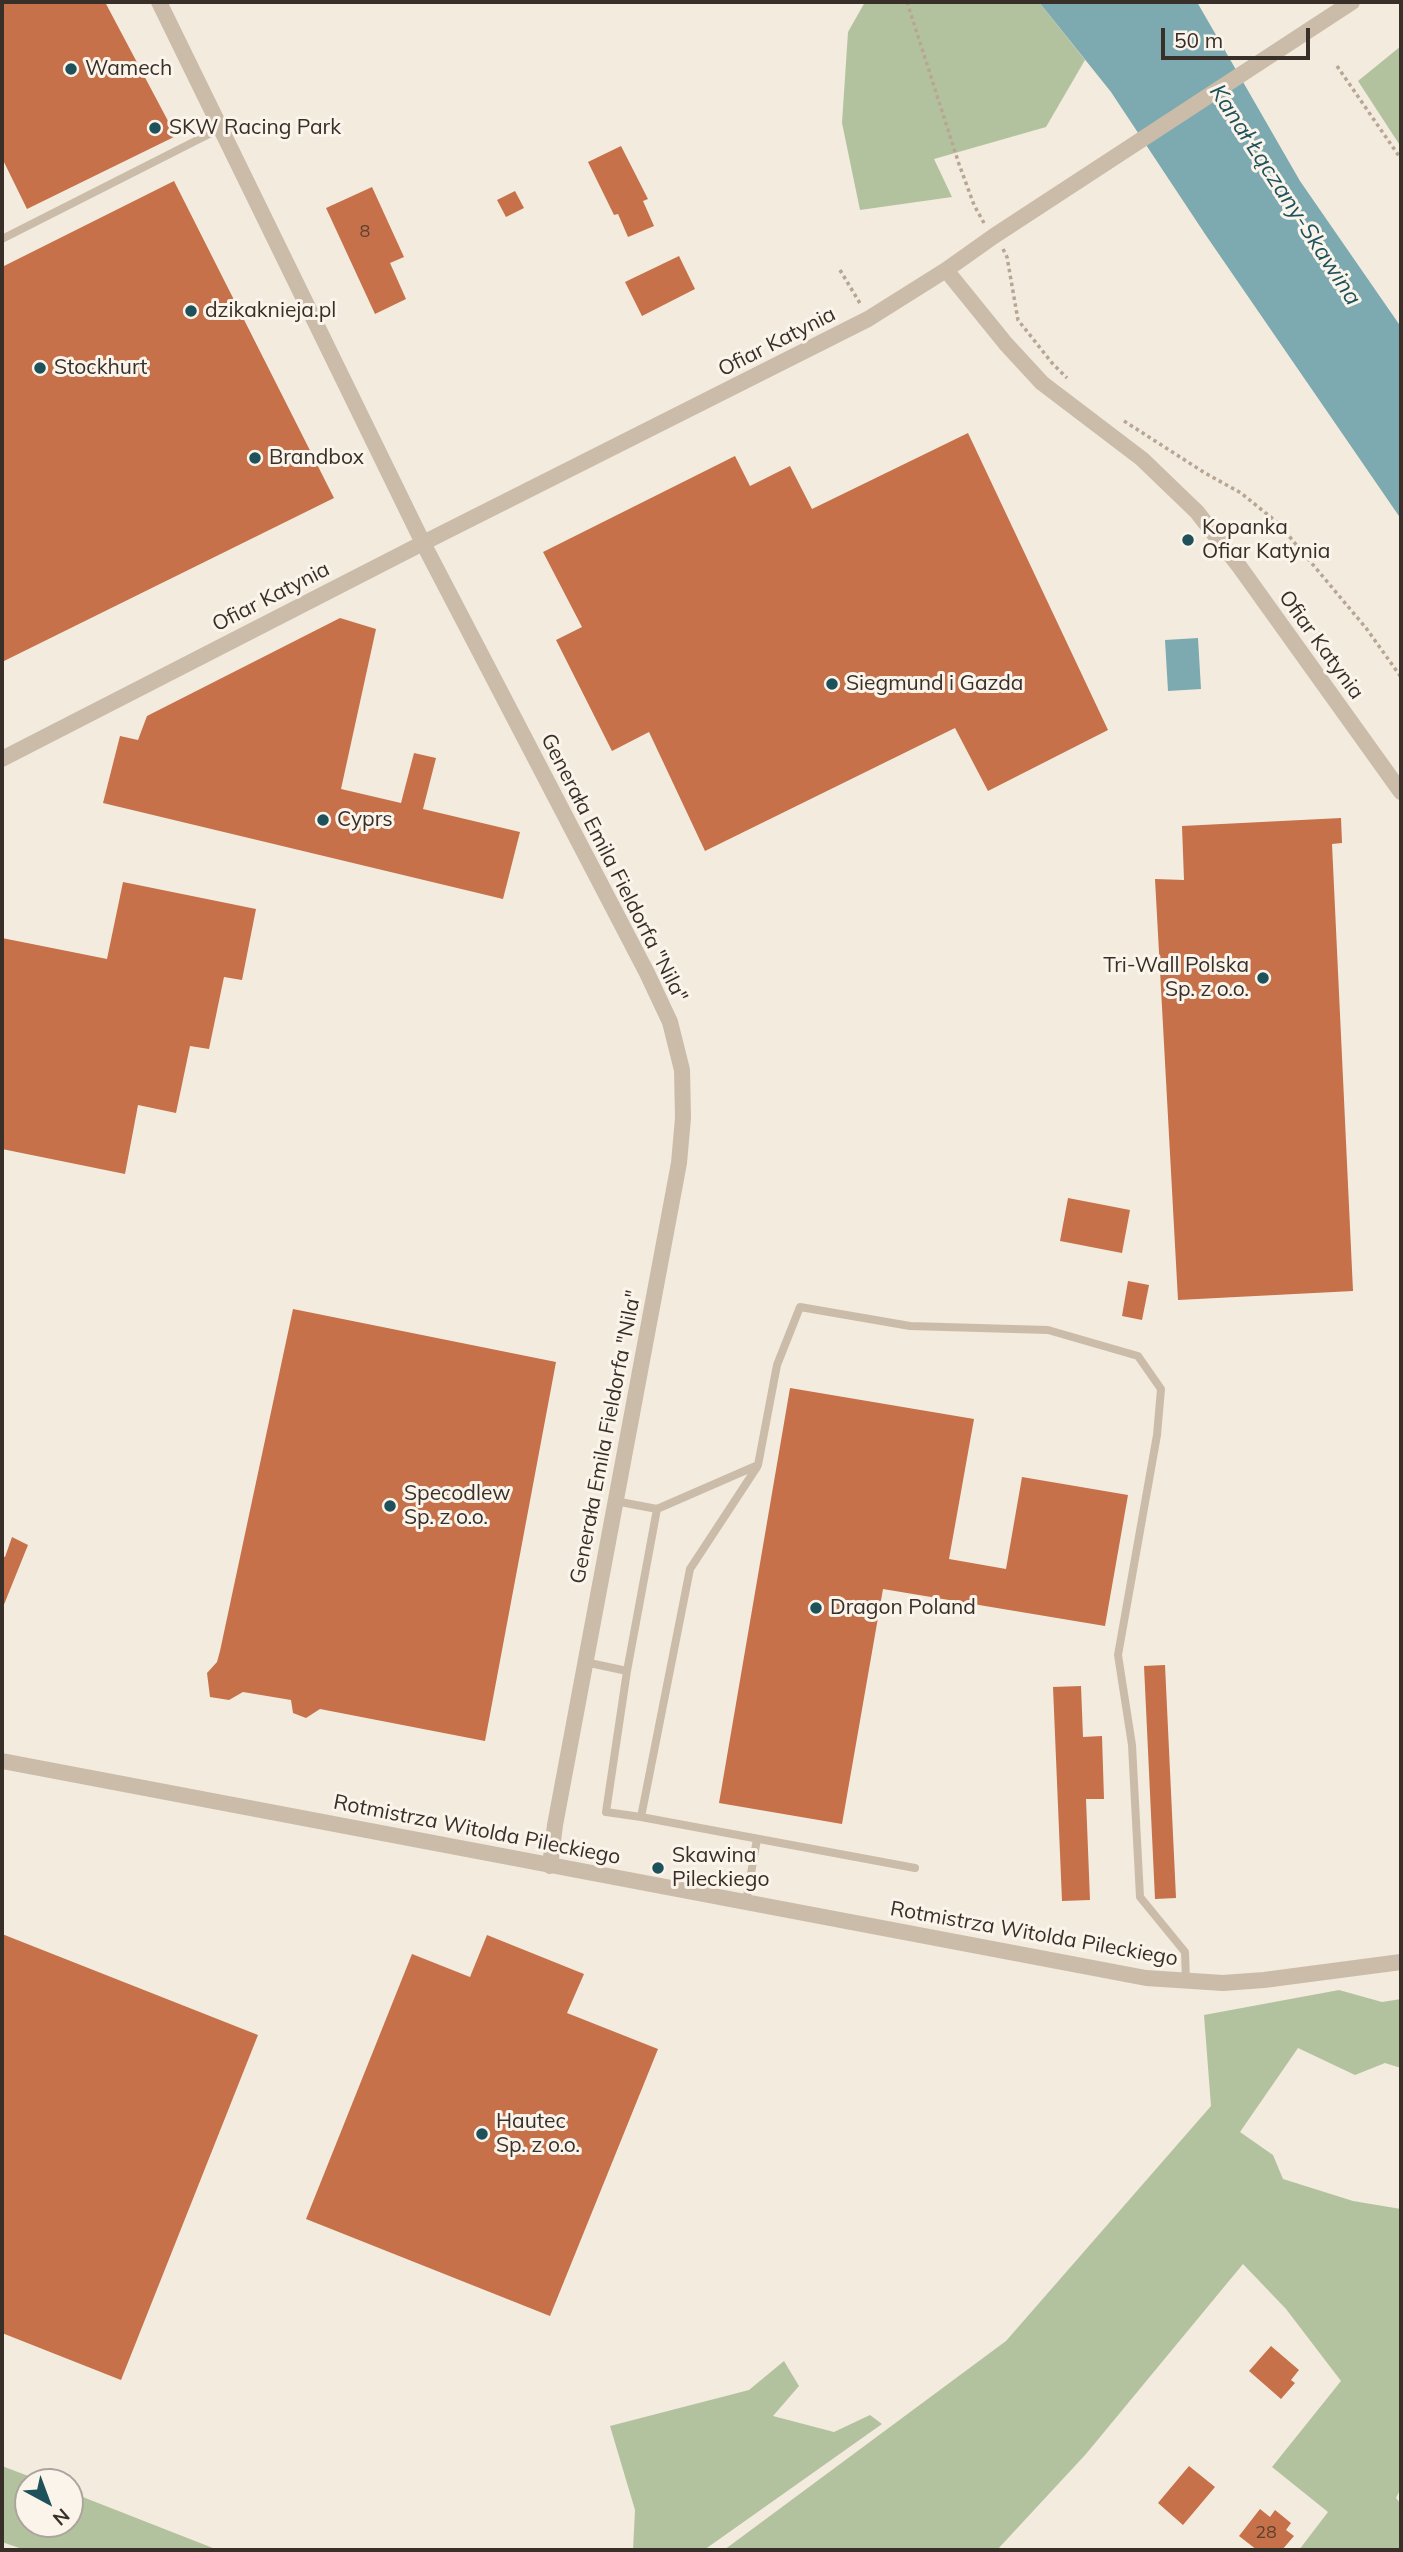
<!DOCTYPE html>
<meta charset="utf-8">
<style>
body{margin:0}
#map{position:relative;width:1403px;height:2552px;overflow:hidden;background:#f3ebde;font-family:Mulish,sans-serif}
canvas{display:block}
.frame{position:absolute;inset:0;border:4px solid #382f29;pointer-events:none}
.north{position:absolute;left:14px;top:2468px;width:70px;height:70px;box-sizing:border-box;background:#faf4eb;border:2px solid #aca59d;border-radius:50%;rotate:139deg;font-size:19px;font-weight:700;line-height:28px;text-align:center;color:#382f29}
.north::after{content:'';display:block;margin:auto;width:24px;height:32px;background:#1f515a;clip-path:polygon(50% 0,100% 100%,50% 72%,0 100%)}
.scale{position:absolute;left:1161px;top:28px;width:149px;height:32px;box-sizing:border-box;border:4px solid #382f29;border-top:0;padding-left:9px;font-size:21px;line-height:24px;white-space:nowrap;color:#382f29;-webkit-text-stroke:5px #faf4eb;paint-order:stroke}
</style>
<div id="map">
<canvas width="1403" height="2552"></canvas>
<div class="frame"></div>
<div class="north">N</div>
<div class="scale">50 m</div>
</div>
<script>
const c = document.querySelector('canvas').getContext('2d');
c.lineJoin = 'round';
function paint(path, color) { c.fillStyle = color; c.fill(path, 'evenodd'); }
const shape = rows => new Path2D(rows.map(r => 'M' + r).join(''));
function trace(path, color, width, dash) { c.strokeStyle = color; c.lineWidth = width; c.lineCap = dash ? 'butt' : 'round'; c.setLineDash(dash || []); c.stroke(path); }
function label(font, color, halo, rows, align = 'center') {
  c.font = font + ' Mulish,sans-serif'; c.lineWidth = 6; c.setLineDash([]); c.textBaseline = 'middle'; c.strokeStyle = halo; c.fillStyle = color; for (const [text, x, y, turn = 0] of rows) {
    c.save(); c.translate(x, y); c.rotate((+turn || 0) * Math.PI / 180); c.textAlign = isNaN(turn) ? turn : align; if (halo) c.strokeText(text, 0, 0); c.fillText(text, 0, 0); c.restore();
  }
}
const green = shape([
 [865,2,1039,2,1085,60,1046,127,934,159,952,197,860,210,842,123,848,32],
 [1401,46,1401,147,1358,81],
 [1339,1990,1382,2002,1401,1999,1401,2068,1385,2063,1355,2075,1298,2048,1240,2132,1273,2155,1283,2179,1353,2201,1401,2209,1401,2488,1396,2498,1401,2504,1401,2550,1299,2550,1328,2512,1272,2467,1341,2381,1286,2309,1243,2264,1086,2454,997,2550,724,2550,1006,2341,1211,2106,1204,2015],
 [784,2361,799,2386,773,2416,834,2432,870,2415,882,2424,704,2550,633,2550,635,2510,610,2426,749,2390],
 [2,2466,44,2482,28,2482,28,2524,70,2524,70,2492,218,2550,25,2550,2,2542]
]);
const water = shape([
 [1039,2,1197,2,1300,181,1401,327,1401,519,1205,234,1111,92],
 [1198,638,1201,689,1168,691,1165,640]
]);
const building = shape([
 [2,2,105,2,176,136,27,209,2,158],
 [621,146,648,199,643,201,654,226,628,237,618,214,614,215,588,162],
 [174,181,334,498,2,662,2,267],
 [372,187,404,257,390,263,406,299,375,314,326,208],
 [515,191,524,208,506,217,497,200],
 [679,256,695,289,642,316,625,282],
 [968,433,1108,730,988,791,955,728,705,851,649,732,612,751,556,640,582,627,543,552,735,456,750,486,790,466,812,509],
 [340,618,376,629,341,789,401,803,414,753,436,758,423,809,520,832,503,899,103,803,120,736,138,740,147,716],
 [1341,818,1342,843,1332,844,1353,1291,1178,1300,1155,879,1184,880,1182,826],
 [123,882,256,909,242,980,224,977,209,1049,190,1046,176,1113,138,1105,125,1174,2,1149,2,938,107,959],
 [1068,1198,1130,1210,1122,1253,1060,1241],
 [1128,1281,1149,1285,1142,1320,1122,1316],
 [293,1309,556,1362,485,1741,320,1709,306,1718,293,1713,291,1700,243,1692,229,1700,210,1697,207,1673,217,1662,220,1651],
 [790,1388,974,1419,949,1559,1006,1569,1022,1477,1128,1495,1105,1626,883,1589,842,1824,719,1803],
 [12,1537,28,1545,3,1607,2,1556,5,1557],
 [1165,1665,1176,1898,1155,1899,1144,1666],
 [1081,1686,1083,1737,1102,1736,1104,1799,1086,1799,1090,1900,1062,1901,1053,1687],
 [2,1934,258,2035,121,2380,2,2333],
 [487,1935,584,1974,567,2013,658,2049,550,2316,306,2219,412,1954,470,1977],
 [1271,2346,1299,2370,1291,2380,1295,2383,1281,2399,1249,2371],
 [1189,2466,1215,2487,1183,2525,1158,2503],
 [1260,2509,1270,2517,1275,2510,1291,2523,1286,2530,1294,2536,1282,2550,1257,2550,1239,2536]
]);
const path = shape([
 [907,2,959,164,974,205,984,223],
 [1337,66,1401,159],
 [1003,249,1007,257,1018,320,1052,363,1067,378],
 [840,270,861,305],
 [1124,421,1205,473,1241,493,1278,523,1366,628,1401,677]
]);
const service = shape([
 [2,239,221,128],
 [615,1501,657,1509,758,1465,777,1365,800,1307,910,1326,1048,1330,1138,1356,1161,1389,1157,1435,1118,1655,1132,1745,1140,1897,1185,1952,1186,1982],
 [585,1662,627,1671,657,1509],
 [627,1671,606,1812,641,1817,690,1569,757,1467],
 [641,1817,915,1868],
 [746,1902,757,1839]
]);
const minor = shape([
 [159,2,423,543,647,973,670,1022,682,1070,683,1118,679,1163,555,1825,550,1866],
 [946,270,1006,344,1042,383,1142,459,1197,512,1239,566,1401,792],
 [2,759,423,543,868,319,946,270,994,236,1352,2],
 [2,1761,1146,1978,1223,1983,1264,1980,1401,1962]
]);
const markers = [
 [71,69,7,"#1f515a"],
 [155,128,7,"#1f515a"],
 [191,311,7,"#1f515a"],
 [40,368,7,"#1f515a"],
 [255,458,7,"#1f515a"],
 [1188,540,7,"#1f515a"],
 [832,684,7,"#1f515a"],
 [323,820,7,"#1f515a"],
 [1263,978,7,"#1f515a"],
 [390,1506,7,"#1f515a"],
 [816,1608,7,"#1f515a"],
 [658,1868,7,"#1f515a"],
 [482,2134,7,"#1f515a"]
];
const numberNames = [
 ["8",365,232],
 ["28",1266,2533]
];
const poiNames = [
 ["Wamech",85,69],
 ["SKW Racing Park",169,128],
 ["dzikaknieja.pl",205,311],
 ["Stockhurt",54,368],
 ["Brandbox",269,458],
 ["Kopanka",1202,528],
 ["Ofiar Katynia",1202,552],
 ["Siegmund i Gazda",846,684],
 ["Cyprs",337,820],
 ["Tri-Wall Polska",1249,966,"right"],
 ["Sp. z o.o.",1249,990,"right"],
 ["Specodlew",404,1494],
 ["Sp. z o.o.",404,1518],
 ["Dragon Poland",830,1608],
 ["Skawina",672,1856],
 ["Pileckiego",672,1880],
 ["Hautec",496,2122],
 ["Sp. z o.o.",496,2146]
];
const streetNames = [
 ["Ofiar Katynia",777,342,-27],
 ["Ofiar Katynia",271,597,-27],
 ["Ofiar Katynia",1321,645,54],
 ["Generała Emila Fieldorfa \"Nila\"",614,868,63],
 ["Generała Emila Fieldorfa \"Nila\"",606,1437,-79],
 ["Rotmistrza Witolda Pileckiego",477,1830,11],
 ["Rotmistrza Witolda Pileckiego",1034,1934,10]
];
const waterNames = [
 ["Kanał Łączany-Skawina",1285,195,57]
];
paint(green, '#b3c29e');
paint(water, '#7daab0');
paint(building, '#c67149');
trace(path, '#b7a694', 3.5, [3.5, 3.5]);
trace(service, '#cbbcaa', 8);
trace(minor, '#cbbcaa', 16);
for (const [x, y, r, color] of markers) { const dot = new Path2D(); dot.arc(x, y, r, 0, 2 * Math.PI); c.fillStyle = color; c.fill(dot); trace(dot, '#faf4eb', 2.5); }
label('18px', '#5c4031', null, numberNames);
label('21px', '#382f29', '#faf4eb', poiNames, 'left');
label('21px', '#382f29', '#faf4eb', streetNames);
label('italic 23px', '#1f515a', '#faf4eb', waterNames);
</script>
